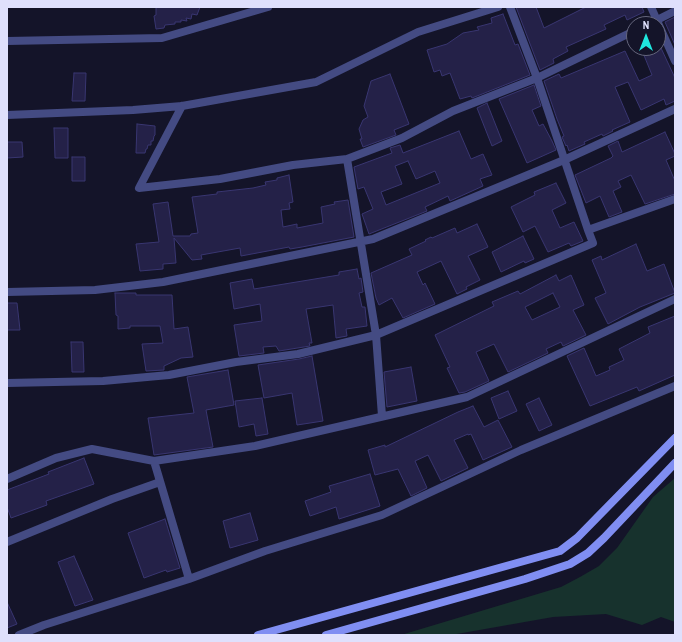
<!DOCTYPE html>
<style>
body{margin:0}
#map{position:relative;width:682px;height:642px;overflow:hidden;background:#141429;font-family:"Archivo Narrow",sans-serif}
canvas{display:block}
.frame{position:absolute;inset:0;border:8px solid #dfe0fc;pointer-events:none}
.north{position:absolute;left:626px;top:16px;width:40px;height:40px;box-sizing:border-box;background:#141429;border:1px solid #65667d;border-radius:50%;rotate:0deg;font-size:11px;font-weight:700;line-height:16px;text-align:center;color:#dfe0fc}
.north::after{content:'';display:block;margin:auto;width:14px;height:18px;background:#1fe7de;clip-path:polygon(50% 0,100% 100%,50% 72%,0 100%)}
</style>
<div id="map">
<canvas width="682" height="642"></canvas>
<div class="frame"></div>
<div class="north">N</div>
</div>
<script>
const c = document.querySelector('canvas').getContext('2d');
c.lineJoin = 'round';
function paint(path, color) { c.fillStyle = color; c.fill(path, 'evenodd'); }
const shape = rows => new Path2D(rows.map(r => 'M' + r).join(''));
function trace(path, color, width, dash) { c.strokeStyle = color; c.lineWidth = width; c.lineCap = dash ? 'butt' : 'round'; c.setLineDash(dash || []); c.stroke(path); }
const green = shape([
 [675,478,675,622,661,617,642,625,606,614,553,617,451,635,401,635,561,587,580,577,599,566,617,548,653,497]
]);
const building = shape([
 [158,7,200,7,197,15,192,14,191,19,186,18,187,21,181,20,181,22,175,22,175,24,165,25,164,28,156,29,154,16,156,15,156,8,158,7],
 [516,7,536,7,544,28,586,7,642,7,644,12,627,20,625,15,604,25,606,29,566,47,568,51,553,59,554,63,540,70,516,7],
 [503,14,515,45,518,44,530,75,472,98,471,96,460,99,450,73,442,76,440,70,434,72,427,50,447,44,463,33,479,30,477,27,492,23,491,18,503,14],
 [675,17,675,45,665,22,675,17],
 [641,48,661,48,675,78,675,101,666,105,664,99,641,110,628,82,615,87,630,122,612,130,613,131,603,136,602,134,584,142,585,144,569,151,567,145,566,146,562,137,564,136,557,119,544,81,559,74,561,78,625,51,639,81,652,75,641,48],
 [74,73,86,73,85,101,72,101,74,73],
 [390,74,409,124,394,130,396,135,363,147,360,139,362,139,359,129,363,120,368,117,364,106,371,81,390,74],
 [534,85,541,106,532,110,539,126,543,124,552,141,556,150,527,163,499,99,534,85],
 [487,103,502,141,492,146,477,108,487,103],
 [137,124,155,126,155,135,154,136,153,141,151,141,151,145,148,145,147,149,146,149,145,153,136,153,137,124],
 [54,128,68,128,68,158,55,158,54,128],
 [459,131,471,159,483,154,492,175,480,179,483,186,450,201,448,196,425,207,427,211,369,234,362,214,373,209,364,187,358,189,354,167,392,153,390,148,400,145,403,153,459,131],
 [408,161,416,179,435,171,440,183,386,205,381,192,402,184,395,166,408,161],
 [665,132,675,154,675,156,666,160,675,181,675,194,645,204,631,175,618,181,621,187,613,191,622,212,609,217,600,196,586,203,575,175,611,158,613,156,608,146,618,141,622,152,665,132],
 [7,142,22,142,23,157,7,158,7,142],
 [72,157,85,157,85,181,72,181,72,157],
 [289,175,293,202,289,203,290,209,281,210,283,227,297,224,297,228,323,223,321,207,335,204,334,202,348,200,354,237,302,247,290,249,289,247,241,256,240,248,201,255,202,259,192,260,174,238,176,263,163,264,163,269,140,271,136,244,159,242,153,204,168,202,173,236,190,236,191,234,198,233,192,197,217,194,217,192,253,188,266,185,265,182,277,180,277,178,289,175],
 [556,183,566,203,552,210,560,228,574,222,583,241,571,246,569,243,548,252,535,226,523,232,511,207,535,195,534,192,556,183],
 [477,224,488,247,468,256,480,280,466,287,467,289,457,294,441,261,417,272,423,285,425,283,435,304,403,318,392,298,379,305,376,298,371,273,412,255,409,249,426,241,425,240,431,237,432,238,455,228,457,233,477,224],
 [523,236,534,259,525,263,524,261,501,272,492,252,523,236],
 [636,244,647,271,664,264,675,293,640,307,608,324,595,298,606,293,592,260,601,256,602,260,636,244],
 [357,269,359,279,361,278,363,292,359,293,362,307,365,307,367,326,346,329,347,336,336,338,333,305,306,309,312,343,309,343,310,346,279,351,276,346,263,347,264,353,239,356,234,325,262,321,260,304,234,309,230,283,252,279,254,289,339,275,339,272,357,269],
 [556,275,559,281,571,275,584,305,573,310,586,335,563,346,561,342,546,349,548,353,508,372,494,344,476,352,489,381,465,392,459,393,447,368,450,367,435,335,494,306,492,302,518,291,520,294,556,275],
 [553,293,560,307,532,320,525,307,553,293],
 [115,293,136,293,136,295,172,295,174,329,188,327,193,357,181,358,164,366,164,370,146,371,142,344,163,343,160,326,130,326,130,328,118,329,118,316,116,315,115,293],
 [7,303,17,303,20,330,7,330,7,303],
 [675,316,675,375,639,391,637,387,590,406,567,356,584,348,596,376,610,370,609,367,624,360,619,349,650,333,648,327,675,316],
 [71,342,83,342,84,372,72,372,71,342],
 [312,356,323,421,297,425,292,393,264,398,258,365,299,359,312,356],
 [411,367,417,401,387,407,384,372,411,367],
 [228,370,234,405,206,410,213,447,154,455,148,418,194,413,187,377,228,370],
 [508,391,517,411,499,419,491,398,508,391],
 [262,398,268,434,256,436,254,424,239,427,235,401,262,398],
 [539,398,552,425,539,431,526,404,539,398],
 [473,406,484,427,498,420,512,447,483,460,471,434,468,435,468,434,454,440,468,468,441,481,428,455,415,461,427,488,411,496,398,469,375,475,368,450,385,445,385,447,458,412,473,406],
 [84,458,94,484,46,501,47,505,11,518,7,507,7,490,49,474,48,472,84,458],
 [370,474,380,506,339,519,336,507,310,516,305,501,331,492,329,486,370,474],
 [250,513,258,540,230,548,223,521,250,513],
 [165,519,180,568,167,572,166,570,144,578,128,533,165,519],
 [74,556,93,600,75,606,58,562,74,556],
 [7,602,17,624,7,628,7,602]
]);
const street = shape([
 [510,7,537,78,588,230],
 [651,7,675,61],
 [649,24,675,11],
 [7,41,162,38,268,7],
 [182,106,139,188,220,179,293,165,347,159,402,138,453,111,537,78,634,31],
 [7,115,133,110,182,106,316,82,418,32,498,7],
 [347,159,376,335,382,416],
 [7,292,95,290,163,282,373,239,564,160,675,109],
 [7,383,103,381,169,375,236,362,298,354,376,335,593,243,588,230,675,199],
 [154,461,189,579],
 [7,479,56,458,92,449,154,461,255,446,467,397,675,299],
 [7,542,112,499,160,482],
 [19,635,44,625,189,579,265,551,382,515,521,450,675,386]
]);
const secondary = shape([
 [258,635,560,551,577,538,675,438],
 [326,635,525,579,570,564,588,553,604,538,675,463]
]);
paint(green, '#17322d');
paint(building, '#242148');
trace(building, '#393671', 1);
trace(street, '#444b83', 8);
trace(secondary, '#808ef2', 8);
</script>
